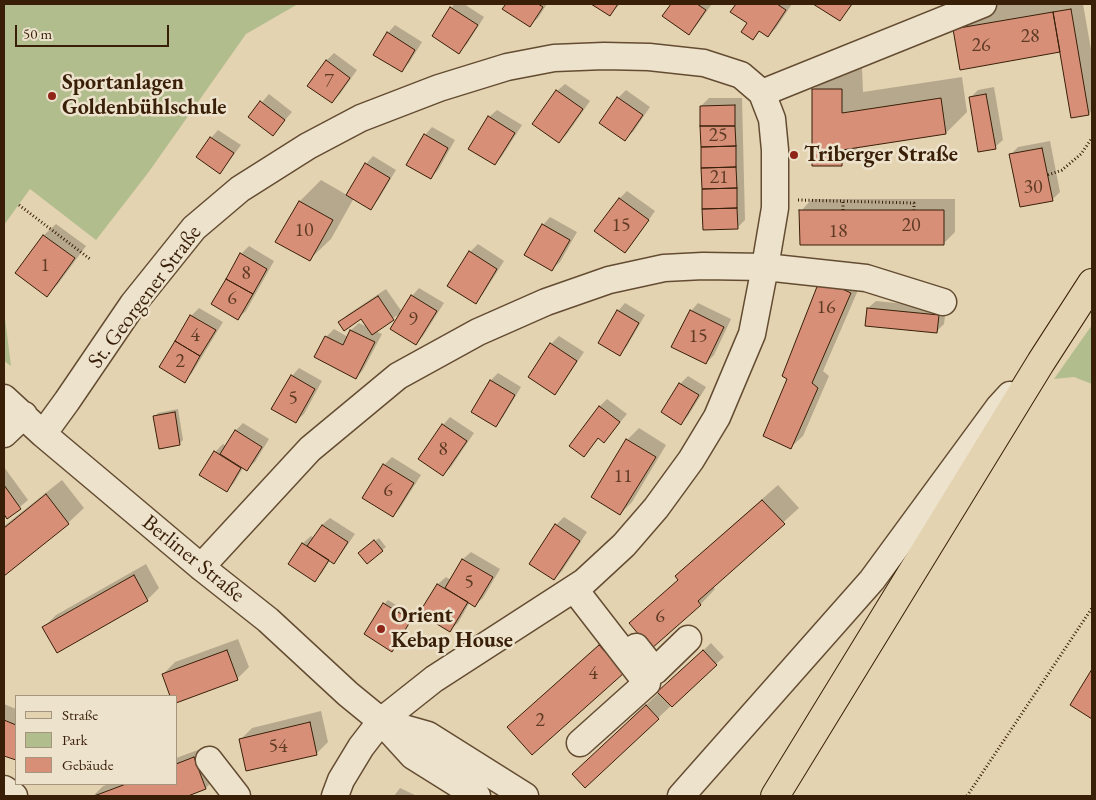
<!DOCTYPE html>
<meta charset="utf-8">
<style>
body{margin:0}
#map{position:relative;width:1096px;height:800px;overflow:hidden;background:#e4d3b1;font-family:"EB Garamond",serif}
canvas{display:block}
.frame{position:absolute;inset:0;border:5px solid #391f08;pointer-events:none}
.legend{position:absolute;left:15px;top:695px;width:162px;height:90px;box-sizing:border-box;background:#ede2cc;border:1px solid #a5947e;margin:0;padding:6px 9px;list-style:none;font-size:15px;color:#391f08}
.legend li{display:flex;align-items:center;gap:10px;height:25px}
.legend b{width:25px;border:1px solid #a5947e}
.scale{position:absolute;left:15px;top:25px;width:154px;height:22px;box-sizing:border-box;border:2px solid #391f08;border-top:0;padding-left:6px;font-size:15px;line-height:18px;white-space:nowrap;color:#391f08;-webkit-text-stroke:4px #ede2cc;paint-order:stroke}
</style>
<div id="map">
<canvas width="1096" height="800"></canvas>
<div class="frame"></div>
<ul class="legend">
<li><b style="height:6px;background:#e4d3b1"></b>Straße</li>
<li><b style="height:14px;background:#b2bd8d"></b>Park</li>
<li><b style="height:14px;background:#d78f78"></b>Gebäude</li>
</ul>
<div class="scale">50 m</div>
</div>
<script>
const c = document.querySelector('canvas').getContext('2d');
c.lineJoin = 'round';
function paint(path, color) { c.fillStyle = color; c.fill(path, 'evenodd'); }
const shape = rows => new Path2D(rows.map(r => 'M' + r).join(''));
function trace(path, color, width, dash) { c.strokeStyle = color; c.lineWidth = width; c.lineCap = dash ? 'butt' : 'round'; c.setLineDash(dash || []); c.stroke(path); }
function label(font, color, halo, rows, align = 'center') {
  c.font = font + ' "EB Garamond",serif'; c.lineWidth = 5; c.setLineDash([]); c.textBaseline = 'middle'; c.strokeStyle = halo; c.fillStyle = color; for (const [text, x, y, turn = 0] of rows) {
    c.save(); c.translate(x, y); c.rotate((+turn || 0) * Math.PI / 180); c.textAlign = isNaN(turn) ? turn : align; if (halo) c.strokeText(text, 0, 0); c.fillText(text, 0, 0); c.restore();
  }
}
const green = shape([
 [4,4,298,4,246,34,148,173,96,240,30,189,4,225],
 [4,317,5,318,11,366,4,361],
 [1092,325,1092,384,1074,377,1054,379]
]);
const shadow = shape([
 [455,4,464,4,484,17,467,44,459,52,451,8],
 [507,4,547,4,538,18,530,25,504,8],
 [593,4,620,4,610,14],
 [673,4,712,4,696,26,688,33,664,16],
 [737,4,792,4,776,28,768,36,760,31,753,38,749,23,732,12],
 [815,4,853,4,840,20],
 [1002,4,1083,4,1092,55,1092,110,1089,114,1072,117,1061,51,954,30,976,8],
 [395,25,422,42,409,63,401,71,388,33],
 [334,53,357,70,340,94,332,102,326,61],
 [835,68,862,68,863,92,962,77,967,112,946,133,860,146,841,165,813,90],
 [565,84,590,101,567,134,559,142,557,91],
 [994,87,1003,140,995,147,970,98,978,90],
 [626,90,650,107,633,132,625,139,618,98],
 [269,94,292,112,273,134,250,116],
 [709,98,742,98,745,220,737,228,701,106],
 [497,110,522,125,502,156,495,164,489,117],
 [432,127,455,140,438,170,431,178,425,135],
 [218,130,241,145,227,164,220,172,211,138],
 [1050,141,1060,192,1052,200,1011,154,1018,147],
 [373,156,396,170,378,200,371,208,354,198,331,239,309,260,277,241,300,201,321,180,347,195,366,164],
 [627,191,655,211,632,244,625,251,619,199],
 [812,199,955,199,955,232,943,244,801,211],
 [550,217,577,232,560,262,552,269,543,225],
 [56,224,86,246,58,284,47,295,17,273,44,235],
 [478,244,504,261,483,294,475,302,470,252],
 [249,246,274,261,246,311,238,318,241,254],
 [821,280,862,281,823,371,829,376,803,436,791,447,789,378],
 [419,288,444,303,423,336,416,344,412,296],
 [386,289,402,312,375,331,382,334,363,370,356,378,326,337,334,329,348,337,351,330,359,323,369,328,362,317,340,323,347,315],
 [876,301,946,308,944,324,936,332,868,308],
 [625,303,645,315,627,346,620,354,618,311],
 [698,303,731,319,714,355,706,363,691,311],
 [199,308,223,322,192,373,184,381,191,316],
 [559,336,584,352,562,385,555,393,551,344],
 [299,368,322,381,304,414,296,421,292,376],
 [498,373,521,387,503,417,495,425,472,411,491,380],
 [688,376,706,387,688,416,681,423,680,384],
 [607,399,627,414,604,442,599,438,584,455,599,407],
 [178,409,183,440,179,444,155,416,158,413],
 [450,417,474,433,451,467,443,475,443,425],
 [243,423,269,439,255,462,247,469,243,468,234,483,226,491,215,452,223,444,226,446,236,430],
 [639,428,666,445,632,502,620,514,627,440],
 [392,457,421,475,400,508,393,516,384,465],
 [4,467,28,500,8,517,4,512],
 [62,480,84,508,68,523,4,574,4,526],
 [778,485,799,508,713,586,715,589,700,605,631,623,679,579,677,576,692,561],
 [564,517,587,532,562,571,554,579,531,563,556,525],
 [330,518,355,534,341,554,334,562,330,560,322,573,314,580,290,564,303,543,311,536,314,538,322,525],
 [379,538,386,547,367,562,363,550],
 [471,552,500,569,483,598,475,605,470,602,458,623,450,630,421,613,438,584,446,577,451,580,463,559],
 [146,564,159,588,147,600,44,627,56,615],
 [388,600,414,616,395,647,384,604],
 [614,631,638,657,524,712],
 [238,639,249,667,237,679,176,696,171,696,163,674,175,662],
 [711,643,724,657,716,664,658,718,585,763],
 [4,704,16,709,16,759,4,754],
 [321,711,328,742,317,753,247,770,240,740,252,728],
 [206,747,217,776,206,788,184,796,93,796,103,786,110,784,176,784,176,758],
 [400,788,417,796,394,796]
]);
const building = shape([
 [506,4,538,4,543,7,530,27,502,9,506,4],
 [591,4,618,4,610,16,591,4],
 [671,4,697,4,706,10,689,35,662,16,671,4],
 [736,4,777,4,786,10,768,37,759,31,753,40,741,32,747,23,730,12,736,4],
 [813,4,852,4,840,21,813,4],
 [450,7,478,25,459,54,432,36,450,7],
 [1071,9,1089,115,1071,118,1053,12,1071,9],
 [1053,12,1060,52,960,70,953,29,1053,12],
 [387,32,415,50,402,72,373,55,387,32],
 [326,60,350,78,332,103,307,86,326,60],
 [812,89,842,89,842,113,941,98,946,134,842,150,842,166,812,166,812,89],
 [556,90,583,109,559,143,532,124,556,90],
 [986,94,996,149,978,152,969,97,986,94],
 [617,97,643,115,625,141,599,123,617,97],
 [260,101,285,120,273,136,248,117,260,101],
 [735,105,735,126,700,126,700,106,735,105],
 [488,116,515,133,495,165,468,149,488,116],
 [700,126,735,126,736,146,701,147,700,126],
 [424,134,448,148,431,179,406,165,424,134],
 [210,137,234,153,220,174,196,157,210,137],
 [736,146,736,167,701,168,701,147,736,146],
 [1042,148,1053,201,1020,207,1009,154,1042,148],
 [365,163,390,178,371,210,346,195,365,163],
 [736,167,737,188,702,189,701,168,736,167],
 [737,188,737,208,702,209,702,189,737,188],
 [619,198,649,220,625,253,594,231,619,198],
 [299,201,333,220,310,261,275,242,299,201],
 [737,208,738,229,703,230,702,209,737,208],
 [799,210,944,210,944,245,800,245,799,210],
 [542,224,570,240,552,271,524,255,542,224],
 [43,235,75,258,47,297,15,273,43,235],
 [469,251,497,269,476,304,447,286,469,251],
 [240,253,267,269,253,294,226,279,240,253],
 [226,279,253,294,238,320,211,304,226,279],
 [820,279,851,293,812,383,818,388,791,449,763,436,787,379,782,376,820,279],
 [411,295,437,311,416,345,390,329,411,295],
 [378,296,394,320,372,335,361,319,344,331,338,322,378,296],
 [867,308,939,315,937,333,865,326,867,308],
 [617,310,639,323,620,356,598,343,617,310],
 [690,310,724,327,706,364,671,347,690,310],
 [190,315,216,330,200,356,175,341,190,315],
 [350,330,375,342,356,379,314,357,325,336,343,345,350,330],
 [175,341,200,356,185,383,159,367,175,341],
 [550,343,577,361,555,395,528,377,550,343],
 [291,375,315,389,296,423,271,409,291,375],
 [490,380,515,395,496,427,471,412,490,380],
 [679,383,699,395,681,425,661,412,679,383],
 [599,406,620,422,604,443,598,438,584,457,569,446,599,406],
 [175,412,180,445,159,449,153,416,175,412],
 [442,424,467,441,443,476,418,459,442,424],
 [235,430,262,447,247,471,220,454,235,430],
 [626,439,656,457,620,515,591,497,626,439],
 [214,451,241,468,227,492,199,475,214,451],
 [383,464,414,483,393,517,362,498,383,464],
 [4,485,21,509,7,519,4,514,4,485],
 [46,494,69,524,4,576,4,528,46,494],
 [762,500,785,524,698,601,701,605,651,649,629,623,678,580,675,576,762,500],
 [555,524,580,541,554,580,529,564,555,524],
 [322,525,348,542,334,564,307,546,322,525],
 [374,540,383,551,367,564,358,553,374,540],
 [302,543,329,560,315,582,288,564,302,543],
 [462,559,493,577,475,607,445,588,462,559],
 [134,575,148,601,57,653,42,627,134,575],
 [437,584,468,602,450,632,419,613,437,584],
 [383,603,411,620,392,652,364,634,383,603],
 [599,645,624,673,532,755,507,727,599,645],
 [227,650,238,680,176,703,176,696,170,696,162,674,227,650],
 [703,650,717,665,672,707,657,692,703,650],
 [1092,669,1092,719,1070,705,1092,669],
 [646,705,659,719,585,788,572,774,646,705],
 [4,720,16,725,16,760,4,756,4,720],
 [310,722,317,755,246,771,239,739,310,722],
 [194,757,206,789,188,796,94,796,126,784,176,784,176,764,194,757]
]);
const path = shape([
 [1048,175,1062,170,1081,154,1092,138],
 [798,200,914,203,914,210],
 [19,205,90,259],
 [843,210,843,201],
 [967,796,1092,608]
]);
const minor = shape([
 [762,93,983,4],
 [4,398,43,434,93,476,201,567,268,620,348,694,381,721,413,756,477,796],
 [4,434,24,415],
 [43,434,67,401,133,304,194,228,240,189,308,146,361,118,439,88,507,67,554,58,604,56,649,57,704,63,741,75,762,93,772,119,775,150,775,208,765,267,752,334,717,417,691,460,656,508,624,545,584,582,434,679,381,721,361,747,341,780,335,796],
 [201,567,310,449,398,376,478,332,546,302,609,280,664,268,703,266,765,267,866,278,943,302],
 [575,590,647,683,580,743],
 [636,647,655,671,688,639],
 [382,722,428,735,525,796],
 [209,760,237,796],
 [4,789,14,796],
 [681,796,872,580,999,407,1010,395]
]);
const major = shape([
 [775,796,1041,362,1092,283]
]);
const markers = [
 [52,96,5,"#8f2418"],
 [794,155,5,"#8f2418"],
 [381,629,5,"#8f2418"]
];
const numberNames = [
 ["28",1030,37],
 ["26",981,46],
 ["7",329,82],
 ["25",718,136],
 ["21",719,178],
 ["30",1033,188],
 ["15",621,226],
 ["20",911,226],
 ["10",304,231],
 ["18",838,232],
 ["1",45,266],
 ["8",246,274],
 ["6",232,299],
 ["16",826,308],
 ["9",413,320],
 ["4",195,336],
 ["15",698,337],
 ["2",180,362],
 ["5",293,399],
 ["8",443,450],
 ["11",623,477],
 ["6",388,491],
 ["5",469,583],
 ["6",660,617],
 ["4",593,674],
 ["2",540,721],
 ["54",278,747]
];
const poiNames = [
 ["Sportanlagen",62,83],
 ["Goldenbühlschule",62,108],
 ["Triberger Straße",804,155],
 ["Orient",391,616],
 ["Kebap House",391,641]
];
const streetNames = [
 ["St. Georgener Straße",145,297,-53],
 ["Berliner Straße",193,559,39]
];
paint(green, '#b2bd8d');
paint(shadow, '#0003');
paint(building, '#d78f78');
trace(building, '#391f08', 1);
trace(minor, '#644c32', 29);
trace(major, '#391f08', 30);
trace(path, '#391f08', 3, [1, 2.5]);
trace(minor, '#ede2cc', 26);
trace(major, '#e4d3b1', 28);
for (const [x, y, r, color] of markers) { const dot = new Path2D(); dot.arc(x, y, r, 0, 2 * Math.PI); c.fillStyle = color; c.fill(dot); trace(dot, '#ede2cc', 2); }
label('20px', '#603b24', null, numberNames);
label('bold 22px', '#391f08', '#ede2cc', poiNames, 'left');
label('22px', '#391f08', '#ede2cc', streetNames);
</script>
